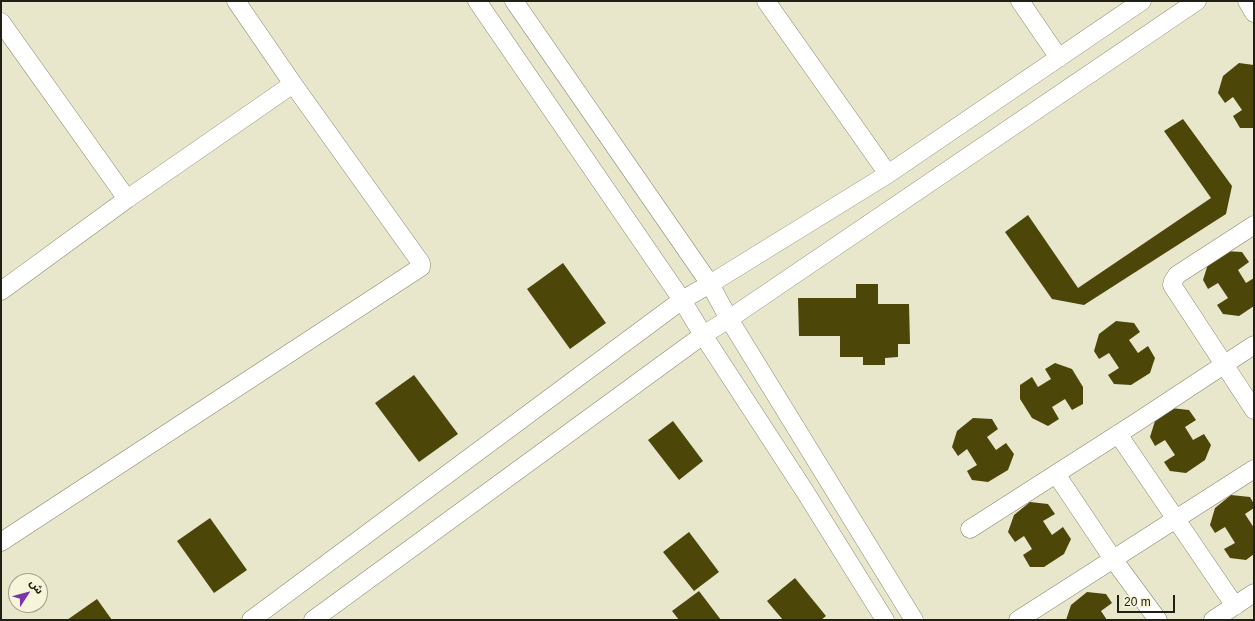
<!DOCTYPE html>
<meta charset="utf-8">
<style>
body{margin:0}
#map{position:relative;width:1255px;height:621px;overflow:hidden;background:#e8e7cc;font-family:Arial,"Noto Sans Arabic",sans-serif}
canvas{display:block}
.frame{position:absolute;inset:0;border:2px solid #212016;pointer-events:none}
.north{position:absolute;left:8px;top:573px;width:40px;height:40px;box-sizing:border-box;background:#f6f4d9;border:1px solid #a19f8b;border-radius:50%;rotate:54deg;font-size:11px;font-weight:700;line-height:16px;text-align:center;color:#212016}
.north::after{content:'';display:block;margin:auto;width:14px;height:18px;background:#7935a9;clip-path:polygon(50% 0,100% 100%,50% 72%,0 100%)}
.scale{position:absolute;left:1117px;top:595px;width:58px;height:18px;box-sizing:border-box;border:2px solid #212016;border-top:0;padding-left:5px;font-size:12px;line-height:14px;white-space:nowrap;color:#212016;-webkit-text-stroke:3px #f6f4d9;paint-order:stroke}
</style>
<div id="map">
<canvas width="1255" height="621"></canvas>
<div class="frame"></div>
<div class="north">ش</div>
<div class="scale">20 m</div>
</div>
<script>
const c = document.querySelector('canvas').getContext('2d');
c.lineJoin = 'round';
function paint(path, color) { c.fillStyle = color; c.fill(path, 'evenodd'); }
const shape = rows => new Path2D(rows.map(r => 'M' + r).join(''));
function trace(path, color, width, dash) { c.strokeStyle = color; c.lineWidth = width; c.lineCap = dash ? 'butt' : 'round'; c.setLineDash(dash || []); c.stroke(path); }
const building = shape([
 [1239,63,1254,65,1254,128,1240,128,1233,116,1242,110,1233,97,1225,103,1218,93,1223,76],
 [1183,119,1232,186,1226,214,1084,305,1052,299,1005,232,1028,215,1078,288,1211,198,1164,131],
 [1224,251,1242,252,1249,262,1238,270,1246,283,1254,278,1254,306,1239,316,1223,314,1217,305,1228,298,1218,283,1208,289,1203,280,1208,264],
 [563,263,606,323,570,349,527,289],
 [856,284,878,284,878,304,909,304,910,344,898,344,898,357,885,358,885,365,863,365,863,357,840,357,840,336,799,336,798,298,856,298],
 [1116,321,1134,323,1140,332,1129,340,1138,353,1148,346,1155,358,1150,373,1131,385,1114,384,1108,375,1119,368,1109,353,1099,359,1094,351,1099,334],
 [1055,363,1072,369,1083,387,1083,404,1072,410,1065,399,1052,407,1059,419,1048,426,1032,418,1020,399,1020,385,1032,377,1038,387,1051,379,1045,369],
 [414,375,458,434,419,462,375,403],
 [1171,408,1189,410,1196,420,1185,427,1193,440,1204,434,1211,445,1205,460,1186,473,1170,471,1164,462,1175,455,1165,440,1155,446,1150,437,1155,421],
 [973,418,992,419,998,429,987,437,996,450,1006,443,1014,454,1008,470,988,482,972,480,967,471,977,465,967,449,958,456,952,447,957,431],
 [673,421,703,461,679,480,648,440],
 [1231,495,1250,497,1254,504,1254,508,1245,514,1254,528,1254,554,1246,560,1230,558,1224,549,1235,543,1225,527,1215,533,1210,525,1215,508],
 [1030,502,1048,504,1055,514,1043,521,1052,535,1063,527,1071,539,1064,554,1044,567,1030,567,1023,555,1032,549,1024,536,1015,542,1008,532,1014,515],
 [210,518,247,570,214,593,177,541],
 [689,532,719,572,694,591,663,552],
 [795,578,826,616,821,620,783,620,767,601],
 [699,591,721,620,679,620,672,611],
 [1087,592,1106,594,1112,603,1101,611,1107,620,1066,620,1071,605],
 [97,599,112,620,67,620]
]);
const street = shape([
 [477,1,682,300,703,335,804,490,885,620],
 [514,1,710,284,729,319,914,620],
 [766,1,888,174],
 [1020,1,1059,58],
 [1247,1,1254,13],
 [1,22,127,199],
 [1254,225,1177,275,1173,281,1172,285,1254,410],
 [1,291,127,199,293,84],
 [1118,434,1235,606],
 [1056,474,1113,559,1158,620],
 [970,529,1137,422,1254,345],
 [1,542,421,267,421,263,293,84,236,1],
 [251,620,682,300,710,284,888,174,1142,1],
 [313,620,703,335,729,319,1197,1],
 [1018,620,1254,469],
 [1213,620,1254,593]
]);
paint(building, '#4c4609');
trace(street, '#8a886f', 19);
trace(street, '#fff', 18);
</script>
